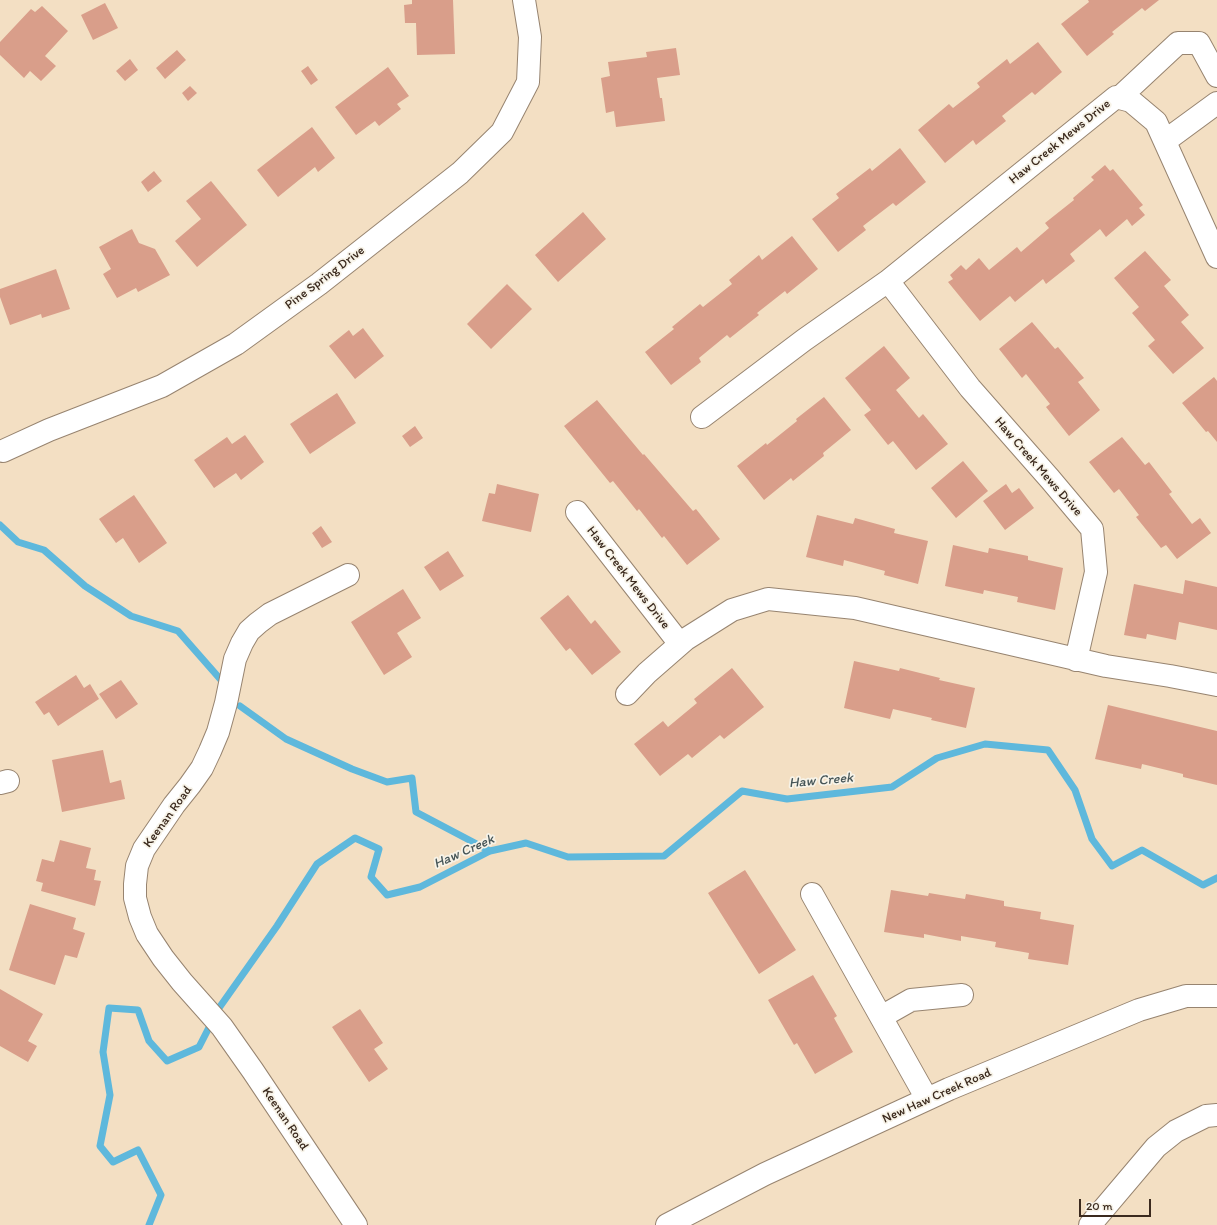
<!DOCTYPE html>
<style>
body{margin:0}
#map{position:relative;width:1217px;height:1225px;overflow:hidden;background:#f3dfc3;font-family:Itim,sans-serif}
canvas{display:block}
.scale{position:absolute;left:1079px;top:1199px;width:72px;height:18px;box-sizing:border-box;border:2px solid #3b2a1e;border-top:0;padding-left:5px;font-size:12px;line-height:14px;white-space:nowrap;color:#3b2a1e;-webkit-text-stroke:3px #f7f3e8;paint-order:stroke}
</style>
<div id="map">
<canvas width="1217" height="1225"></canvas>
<div class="scale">20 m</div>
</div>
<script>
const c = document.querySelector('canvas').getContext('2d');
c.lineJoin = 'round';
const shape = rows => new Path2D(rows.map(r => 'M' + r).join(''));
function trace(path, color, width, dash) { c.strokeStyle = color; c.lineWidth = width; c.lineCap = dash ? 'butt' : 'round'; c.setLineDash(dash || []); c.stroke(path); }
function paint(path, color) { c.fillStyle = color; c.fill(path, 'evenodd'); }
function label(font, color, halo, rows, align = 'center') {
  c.font = font + ' Itim,sans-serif'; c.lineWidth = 3.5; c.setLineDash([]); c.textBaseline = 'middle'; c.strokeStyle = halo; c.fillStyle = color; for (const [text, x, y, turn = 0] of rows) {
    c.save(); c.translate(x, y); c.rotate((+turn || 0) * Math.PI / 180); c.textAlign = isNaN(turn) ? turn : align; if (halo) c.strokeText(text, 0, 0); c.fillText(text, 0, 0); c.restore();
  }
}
const stream = shape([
 [0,525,18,542,44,550,85,586,131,616,178,631,221,680],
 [240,706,286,739,352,769,387,782,412,778,416,812,490,851],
 [149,1225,161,1195,138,1150,113,1162,100,1146,110,1095,103,1052,109,1008,138,1010,149,1041,167,1061,199,1047,219,1008,277,926,317,864,355,838,379,849,371,877,387,895,420,887,490,851,526,843,568,857,664,856,742,791,787,799,892,787,937,758,985,744,1048,750,1075,790,1092,839,1112,866,1142,850,1203,885,1217,878]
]);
const building = shape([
 [412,0,453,0,455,54,417,55,416,23,405,23,404,5,412,4],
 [1088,0,1159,0,1145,11,1142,8,1112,32,1114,34,1087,56,1061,24,1089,2],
 [105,3,118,28,93,40,81,15],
 [42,6,68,31,45,56,56,66,41,81,30,71,24,78,0,55,0,42,31,9,35,12],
 [1038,42,1062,72,1035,95,1032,92,1002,116,1006,121,976,145,973,140,945,163,918,130,949,104,953,108,980,87,977,83,1007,59,1010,64],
 [676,48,680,75,657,78,660,98,662,98,665,121,616,127,614,111,606,113,601,78,610,76,608,62,647,57,646,52],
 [177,50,186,60,165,79,156,68],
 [130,59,138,70,125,81,116,71],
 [308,66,318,80,311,85,301,71],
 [388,67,409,96,397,104,401,109,379,126,375,121,356,135,335,107],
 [190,86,197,93,188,101,182,93],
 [312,127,335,158,318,172,315,167,278,197,257,170],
 [900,148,926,182,896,206,893,203,863,226,866,230,838,252,812,219,839,198,836,194,870,168,872,171],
 [1105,165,1110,171,1113,169,1143,205,1139,208,1145,215,1132,226,1127,219,1106,237,1100,229,1070,254,1075,261,1046,284,1043,279,1015,302,1010,296,980,321,948,282,953,279,950,275,961,265,966,270,979,258,989,270,1017,247,1021,252,1049,228,1045,223,1074,200,1073,198,1094,180,1091,177],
 [154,171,162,181,148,192,141,182],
 [211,181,247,225,197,267,175,241,201,219,186,201],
 [583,212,606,239,558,282,535,255],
 [132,229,139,243,155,249,170,275,138,292,136,288,117,298,103,274,111,269,99,247],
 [792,236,818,269,787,294,785,291,757,313,759,315,730,338,727,335,699,358,701,362,671,385,645,352,674,329,672,327,700,304,703,307,732,284,729,280,759,255,762,260],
 [1145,251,1171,280,1164,286,1189,315,1181,322,1204,348,1173,374,1148,346,1155,340,1132,313,1139,307,1114,278],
 [56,269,70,309,42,318,41,314,10,325,0,297,0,289],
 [507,284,532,309,491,349,467,324],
 [1032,322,1055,349,1058,347,1084,378,1078,382,1100,410,1069,436,1046,407,1050,404,1026,374,1022,378,999,349],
 [363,328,384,356,355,379,329,346,349,330,353,336],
 [884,346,910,378,896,390,919,418,923,414,948,444,916,470,893,441,888,445,864,415,871,410,845,378],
 [1214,377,1217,381,1217,442,1208,431,1206,432,1182,403],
 [337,393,356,423,310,454,290,424],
 [824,397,851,430,823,453,824,456,793,481,791,478,764,500,737,466,766,443,767,445,797,421,796,419],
 [597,400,643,455,644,454,693,511,696,509,720,539,687,565,664,536,662,538,639,509,637,511,613,481,610,483,564,426],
 [415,426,423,438,410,447,402,436],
 [245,435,264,462,241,480,236,473,214,488,194,460,227,437,232,444],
 [1122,437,1145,465,1149,462,1172,492,1169,494,1192,524,1200,518,1211,533,1177,559,1166,545,1161,548,1136,517,1139,515,1119,489,1114,493,1089,462],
 [963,461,988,491,956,518,931,488],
 [497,484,539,494,531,532,482,521,489,493,495,494],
 [1006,484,1012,493,1019,488,1034,508,1005,530,983,501],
 [134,495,167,543,139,563,123,538,116,543,99,519],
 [817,515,853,524,855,518,895,529,894,533,928,541,918,584,884,575,885,571,844,560,843,566,806,557],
 [321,526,332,542,322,548,312,533],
 [953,545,988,553,989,548,1028,556,1028,560,1063,568,1055,610,1017,602,1018,597,984,590,983,594,945,586],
 [448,551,464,576,440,591,424,567],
 [1185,580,1217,587,1217,630,1179,622,1176,640,1147,634,1146,639,1124,635,1134,584,1183,594],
 [403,589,421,618,397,633,412,657,384,675,351,622],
 [568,595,591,624,595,620,621,652,592,675,570,648,566,651,540,618],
 [854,661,899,671,900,668,940,678,939,680,975,688,966,728,931,720,932,718,893,709,890,719,844,708],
 [732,668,764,707,724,739,720,735,692,758,688,754,660,776,634,744,663,721,668,727,697,703,694,699],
 [76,675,84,688,90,684,99,699,58,726,49,712,44,715,35,702],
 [121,680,138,704,116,719,99,694],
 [1108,705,1217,731,1217,785,1183,777,1183,774,1142,764,1141,769,1095,759],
 [103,750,110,783,121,780,125,799,62,812,52,760],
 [60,840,91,848,86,868,96,870,94,880,101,881,95,906,41,891,43,883,36,881,42,859,54,862],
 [745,870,796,950,759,974,708,893],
 [891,890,928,896,929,893,965,899,966,894,1004,901,1004,906,1041,912,1040,919,1074,925,1068,965,1028,959,1029,953,995,947,996,942,961,936,961,941,924,934,924,938,884,932],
 [30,904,76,918,73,929,85,933,77,958,65,955,55,985,9,970],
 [813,975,837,1016,834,1018,853,1052,815,1074,797,1043,794,1045,768,1000],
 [0,989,43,1014,28,1041,37,1046,28,1062,0,1046],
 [360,1009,383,1043,374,1049,388,1069,369,1082,332,1027]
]);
const minor = shape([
 [1119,98,1178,43,1199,43,1217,76],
 [1165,141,1217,103],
 [702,417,804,340,888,281],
 [3,451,49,430,162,386,236,344,319,284,460,173,502,132,528,82,530,37,524,0],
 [577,512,680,644],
 [348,575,270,614,258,623,249,631,242,643,235,659,226,703,218,732,210,751,202,768,190,785,174,805,144,849,137,866,135,884,135,898,140,917,147,934,163,958,182,982,222,1027,253,1071,356,1225],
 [1076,660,1096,572,1092,529,1050,479,970,388,888,281,1116,97,1131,101,1156,122,1217,257],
 [627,694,647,673,686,639,732,610,768,599,855,608,1106,666,1170,676,1217,685],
 [0,783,8,781],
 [812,894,927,1099],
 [881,1017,911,1000,962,995],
 [667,1225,765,1174,949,1089,1139,1010,1186,996,1217,996],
 [1090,1225,1156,1147,1176,1131,1206,1116,1217,1115]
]);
const streetNames = [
 ["Haw Creek Mews Drive",1060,142,-39],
 ["Pine Spring Drive",325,278,-37],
 ["Haw Creek Mews Drive",1038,467,49],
 ["Haw Creek Mews Drive",628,578,52],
 ["Keenan Road",168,817,-54],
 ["New Haw Creek Road",937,1096,-24],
 ["Keenan Road",285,1119,56]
];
const waterNames = [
 ["Haw Creek",821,781,-5],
 ["Haw Creek",464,852,-24]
];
trace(stream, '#5eb8dc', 7);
paint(building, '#d99e8a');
trace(minor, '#978470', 24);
trace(minor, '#fff', 22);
label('13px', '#3b2a1e', '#f7f3e8', streetNames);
label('italic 14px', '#465557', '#f7f3e8', waterNames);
</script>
